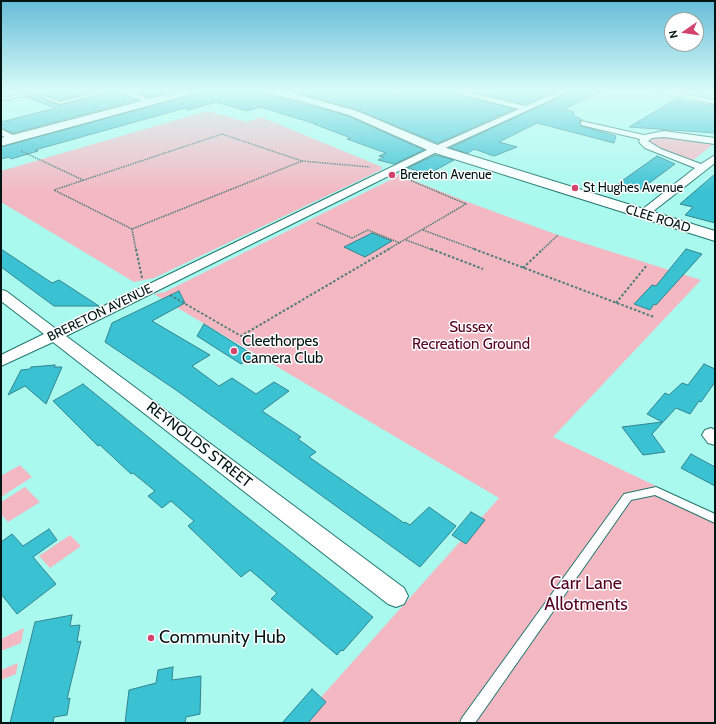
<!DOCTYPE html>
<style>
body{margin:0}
#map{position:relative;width:716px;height:724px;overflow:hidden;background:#a9f9ef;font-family:Cabin,sans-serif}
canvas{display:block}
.frame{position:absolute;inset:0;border:2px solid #001614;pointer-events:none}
.north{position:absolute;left:664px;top:12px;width:40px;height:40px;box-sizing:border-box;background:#fff;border:1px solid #99a2a1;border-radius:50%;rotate:257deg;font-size:11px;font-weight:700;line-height:16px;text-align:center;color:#001614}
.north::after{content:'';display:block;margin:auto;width:14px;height:18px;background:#d2446e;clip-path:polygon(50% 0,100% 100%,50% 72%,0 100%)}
</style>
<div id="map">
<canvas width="716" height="724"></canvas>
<div class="frame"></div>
<div class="north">N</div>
</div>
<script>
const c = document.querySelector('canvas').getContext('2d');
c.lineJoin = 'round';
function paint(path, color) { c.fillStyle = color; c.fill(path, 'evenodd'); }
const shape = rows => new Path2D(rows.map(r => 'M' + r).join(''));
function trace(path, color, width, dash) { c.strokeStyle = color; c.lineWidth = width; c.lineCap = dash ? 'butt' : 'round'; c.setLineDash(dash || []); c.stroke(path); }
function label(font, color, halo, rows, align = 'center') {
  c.font = font + ' Cabin,sans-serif'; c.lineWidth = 3; c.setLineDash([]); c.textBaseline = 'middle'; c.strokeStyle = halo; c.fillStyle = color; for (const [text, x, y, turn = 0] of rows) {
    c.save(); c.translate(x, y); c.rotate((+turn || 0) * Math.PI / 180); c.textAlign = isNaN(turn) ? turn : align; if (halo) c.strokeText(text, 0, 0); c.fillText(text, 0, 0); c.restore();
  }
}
const green = shape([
 [207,111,247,122,261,117,382,167,381,170,154,278,134,282,1,202,1,171],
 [663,135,715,143,692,161,648,144,648,139],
 [395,173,465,201,555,234,701,280,553,437,715,514,715,723,298,723,499,498,154,294,165,292,398,176],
 [20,465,32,477,1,497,1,476],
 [25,487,40,502,8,522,1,514,1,502],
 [70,535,81,546,50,568,39,556],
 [24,628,21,643,1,651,1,639],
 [18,663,16,674,1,680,1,670]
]);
const building = shape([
 [48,91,97,91,60,100,46,95,41,96,41,98,59,105,112,91,117,91,138,100,13,133,1,128,1,122,56,108,25,97,48,91],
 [134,91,173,91,150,97,134,91],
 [198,91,264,91,267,94,348,116,424,150,394,164,378,160,384,157,379,156,386,153,347,139,351,138,314,124,316,124,260,107,247,111,216,102,188,110,185,108,92,134,42,148,35,150,38,151,11,159,9,157,1,159,1,147,195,94,198,91],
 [291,91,390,91,398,95,402,94,401,91,447,91,514,109,438,143,357,110,291,91],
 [469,91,556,91,526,104,469,91],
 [571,91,603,91,564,109,574,112,573,115,583,120,580,121,581,126,616,136,614,143,537,123,499,142,517,147,494,156,474,149,468,153,450,148,571,91],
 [676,99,715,106,715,133,629,127,676,99],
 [435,155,454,160,428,174,408,168,435,155],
 [657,156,675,164,637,192,633,191,631,193,612,188,657,156],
 [715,174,715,223,685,215,693,207,680,204,715,174],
 [372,233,392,241,365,257,344,247,372,233],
 [1,249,52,283,59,280,99,306,54,306,1,267,1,249],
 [686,249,702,254,656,305,654,304,650,310,634,304,652,285,656,286,686,249],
 [179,291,185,303,152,321,210,355,192,366,219,386,232,378,256,394,274,382,289,391,262,411,301,437,298,439,316,452,309,457,404,523,405,522,410,525,429,507,456,526,420,567,176,390,105,342,112,323,179,291],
 [204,324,255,356,241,364,197,336,204,324],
 [704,364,715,369,715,382,701,402,699,401,690,414,676,408,652,434,665,452,643,455,622,427,662,422,647,414,665,393,669,395,682,383,688,385,704,364],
 [55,365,54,367,62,367,46,404,25,386,8,395,21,370,30,369,31,367,55,365],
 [83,384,238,510,373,617,343,651,341,650,337,655,286,612,271,599,277,593,250,570,241,577,188,526,194,521,171,501,162,508,148,496,155,491,133,473,131,474,100,445,98,446,53,401,83,384],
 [691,454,715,467,715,486,681,468,691,454],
 [471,512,485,520,466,544,452,535,471,512],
 [49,529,57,540,33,557,56,584,17,614,1,594,1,542,12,534,23,546,49,529],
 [72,615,70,626,80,625,77,642,81,641,67,699,70,698,67,715,54,717,53,723,10,723,35,622,72,615],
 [173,667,172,680,201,676,200,714,186,717,185,723,125,723,129,690,156,683,158,670,173,667],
 [312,689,326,702,308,723,282,723,312,689]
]);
const pathFar1 = shape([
 [222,134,302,161,132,229,54,190,222,134],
 [21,151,83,180],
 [302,161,370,167],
 [317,223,352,238,368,230,400,243],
 [132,229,136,250],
 [423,230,477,250],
 [406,240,433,250],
 [387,250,466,204,405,178],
 [542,250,558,235]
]);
const path = shape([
 [136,249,142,278],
 [431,249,483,269],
 [474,249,654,317],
 [523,268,543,249],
 [170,295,241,336,389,249],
 [616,303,647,265]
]);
const service = shape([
 [1,91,4,91,4,97,5,98,38,91,47,91,5,100,1,99,1,91],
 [104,91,111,91,60,104,42,97,45,96,60,102,104,91],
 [391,91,397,91,401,93,399,94,391,91],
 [656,487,715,514,715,523,655,495,631,500,475,723,460,723,462,718,624,494,656,487]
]);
const minor = shape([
 [118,91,129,91,158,102,151,104,118,91],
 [448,91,461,91,526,106,560,91,570,91,439,151,66,336,404,588,408,596,404,604,396,607,388,604,53,342,1,366,1,355,44,334,1,301,1,290,6,291,56,329,433,147,519,109,448,91],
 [653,91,669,91,715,100,715,104,653,91],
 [581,121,644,135,664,131,715,138,715,144,664,137,652,138,648,141,661,149,701,164,715,155,715,163,647,216,639,216,637,214,639,212,695,168,645,148,639,142,640,139,581,125,581,121],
 [1,129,17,137,18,139,14,142,1,135,1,129],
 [711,428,715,430,715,445,708,443,702,435,705,430,711,428]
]);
const primary = shape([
 [180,91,197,91,195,93,1,146,1,138,180,91],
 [265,91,285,91,357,111,440,146,715,231,715,241,432,152,349,115,305,102,267,93,265,91]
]);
const markers = [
 [392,175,4,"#d2446e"],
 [575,188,4,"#d2446e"],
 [234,351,4,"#d2446e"],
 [151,638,4,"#d2446e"]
];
const farPoinames = [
 ["Brereton Avenue",400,175],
 ["St Hughes Avenue",583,188]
];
const farStreetnames = [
 ["CLEE ROAD",658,219,17],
 ["BRERETON AVENUE",100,313,-26]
];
const parkNames = [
 ["Sussex",471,328],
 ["Recreation Ground",471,345]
];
const poiNames = [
 ["Cleethorpes",242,342],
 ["Camera Club",242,359]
];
const streetNames = [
 ["REYNOLDS STREET",199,445,38]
];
const nearParknames = [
 ["Carr Lane",586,584],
 ["Allotments",586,605]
];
const nearPoinames = [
 ["Community Hub",159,638]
];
paint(green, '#f4b8c3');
paint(building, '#3ac1d2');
trace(building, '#33848f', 1);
trace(service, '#21766e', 2);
trace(minor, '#21766e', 2);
trace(primary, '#21766e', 2);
trace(pathFar1, '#4c7c77', 1.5, [1.5, 1]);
trace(path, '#4c7c77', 2, [2.5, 2]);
paint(service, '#fff');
paint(minor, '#fff');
paint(primary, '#fff');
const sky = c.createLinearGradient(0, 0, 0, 193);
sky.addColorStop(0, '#66bcd7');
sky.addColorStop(0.47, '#d8fcf8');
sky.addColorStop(1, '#d8fcf800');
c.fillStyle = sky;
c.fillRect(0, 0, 716, 193);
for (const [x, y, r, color] of markers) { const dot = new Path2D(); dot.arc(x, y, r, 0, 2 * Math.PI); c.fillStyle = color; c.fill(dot); trace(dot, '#fff', 1.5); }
label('13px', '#001614', '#fff', farPoinames, 'left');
label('13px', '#001614', '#fff', farStreetnames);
label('15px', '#560122', '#fff', parkNames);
label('15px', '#001614', '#fff', poiNames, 'left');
label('15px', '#001614', '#fff', streetNames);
label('18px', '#560122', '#fff', nearParknames);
label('18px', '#001614', '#fff', nearPoinames, 'left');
</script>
